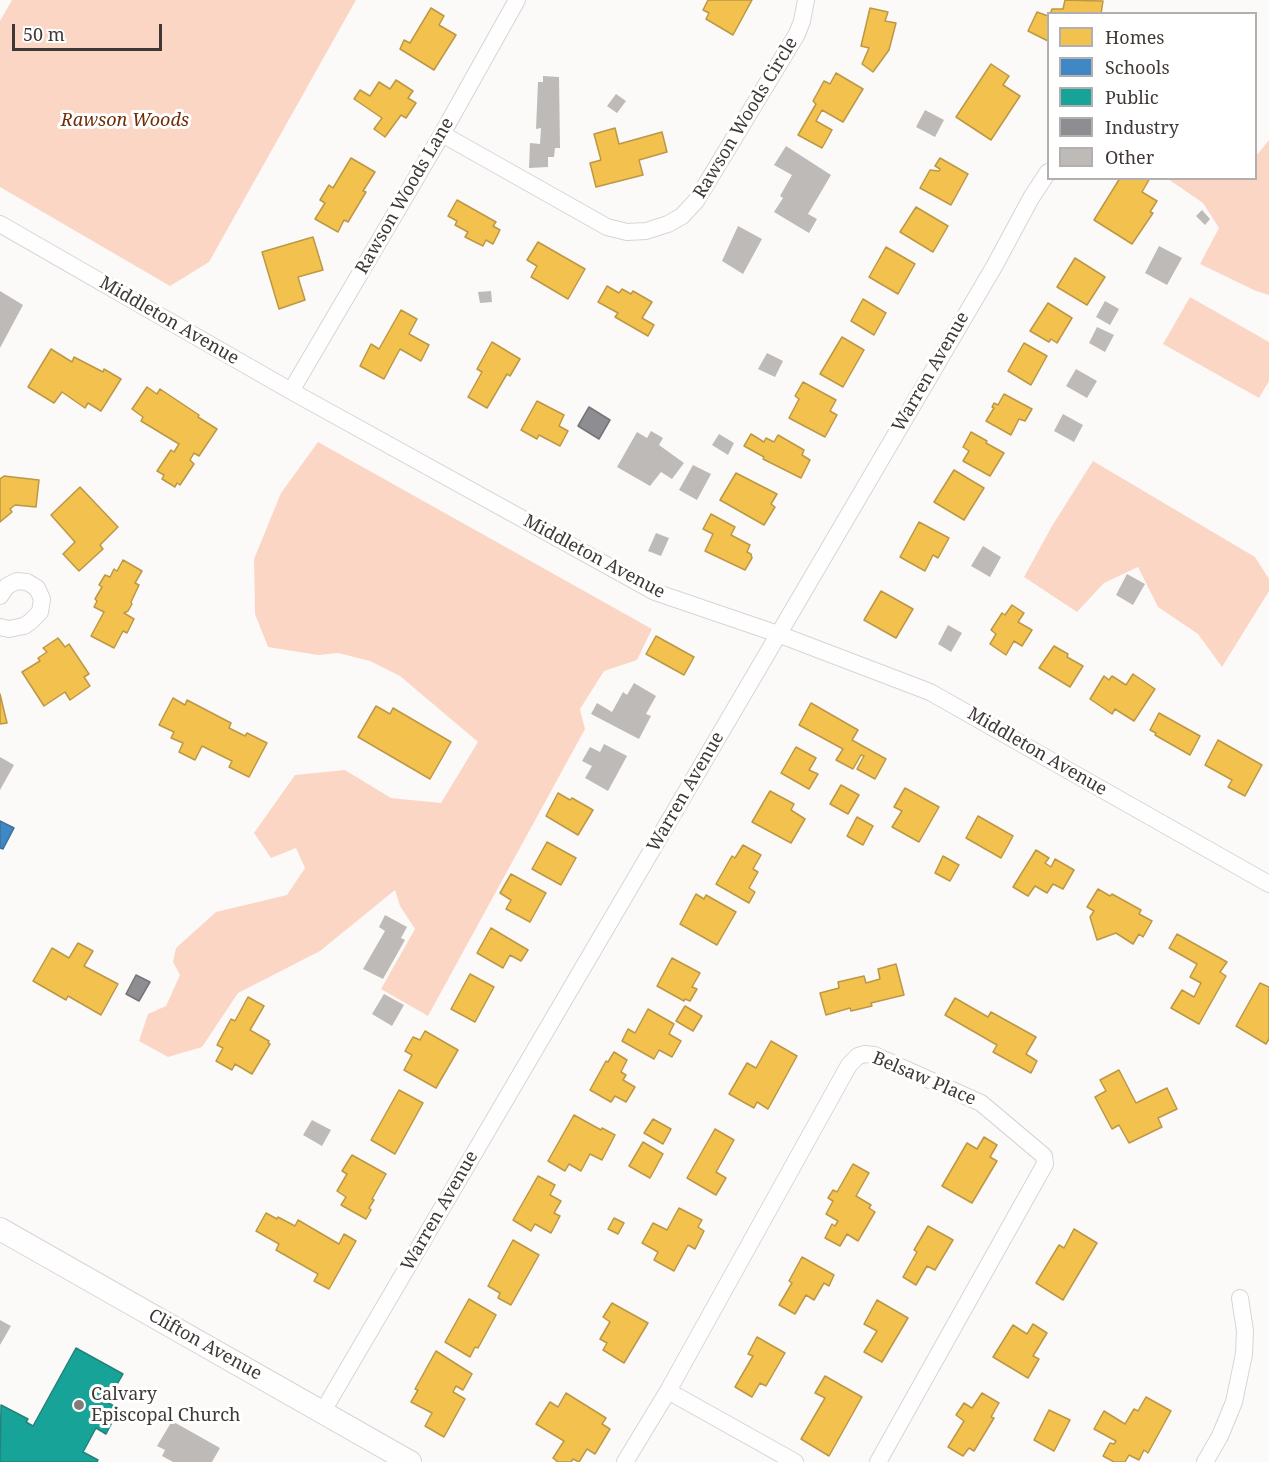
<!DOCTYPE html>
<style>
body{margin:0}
#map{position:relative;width:1269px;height:1462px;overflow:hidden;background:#fcfaf9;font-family:"Noto Serif",serif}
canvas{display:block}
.legend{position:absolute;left:1047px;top:12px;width:210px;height:168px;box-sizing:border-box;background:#fff;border:2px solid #b2afae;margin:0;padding:8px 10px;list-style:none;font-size:18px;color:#3f3835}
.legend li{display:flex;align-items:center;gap:12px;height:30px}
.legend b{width:30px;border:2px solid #b2afae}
.scale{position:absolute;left:12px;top:24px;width:150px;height:27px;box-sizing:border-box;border:3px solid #3f3835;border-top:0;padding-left:8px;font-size:18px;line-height:21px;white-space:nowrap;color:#3f3835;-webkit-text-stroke:4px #fff;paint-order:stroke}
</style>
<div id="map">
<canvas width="1269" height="1462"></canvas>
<ul class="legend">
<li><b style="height:16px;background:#f2c14e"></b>Homes</li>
<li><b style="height:16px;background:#3f88c5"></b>Schools</li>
<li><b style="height:16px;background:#17a398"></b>Public</li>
<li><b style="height:16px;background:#8d8d92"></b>Industry</li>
<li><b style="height:16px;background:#bdbab8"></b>Other</li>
</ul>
<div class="scale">50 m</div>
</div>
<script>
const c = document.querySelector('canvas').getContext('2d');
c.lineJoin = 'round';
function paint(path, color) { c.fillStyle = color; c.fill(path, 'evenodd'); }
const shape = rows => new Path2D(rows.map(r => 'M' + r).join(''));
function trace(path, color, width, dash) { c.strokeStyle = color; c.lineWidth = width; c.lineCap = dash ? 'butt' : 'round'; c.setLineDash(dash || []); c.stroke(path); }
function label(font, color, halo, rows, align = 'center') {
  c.font = font + ' "Noto Serif",serif'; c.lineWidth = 6; c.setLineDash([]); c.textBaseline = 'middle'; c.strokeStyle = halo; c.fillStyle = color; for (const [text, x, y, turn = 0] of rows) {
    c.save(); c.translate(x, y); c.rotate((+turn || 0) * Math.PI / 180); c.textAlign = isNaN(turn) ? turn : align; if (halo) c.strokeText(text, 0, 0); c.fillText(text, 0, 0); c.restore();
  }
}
const green = shape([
 [12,0,356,0,209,262,170,286,0,187,0,21],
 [1269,140,1269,295,1256,291,1200,264,1219,228,1203,203,1168,179,1256,178,1256,156],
 [1190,297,1269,342,1269,381,1259,398,1163,344],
 [318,442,652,629,637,660,604,671,580,709,585,729,428,1016,381,989,415,929,400,906,395,890,320,951,238,993,202,1047,168,1057,139,1041,148,1014,166,1006,180,975,173,962,176,948,216,912,287,895,305,868,296,848,271,858,254,833,295,775,345,770,391,798,441,803,478,742,400,676,370,661,338,653,318,655,268,647,255,614,254,559,281,493],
 [1093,461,1255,557,1269,579,1269,591,1222,667,1198,634,1158,607,1138,567,1104,583,1077,612,1024,577,1052,526]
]);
const homes = shape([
 [708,0,752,0,733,35,706,19,709,13,703,10,708,0],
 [1065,0,1103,1,1101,14,1050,14,1052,9,1063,9,1065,0],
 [431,8,444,16,439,25,456,35,434,70,400,49,404,40,410,43,431,8],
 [870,8,888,12,885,21,896,23,889,50,873,72,862,64,869,48,861,46,870,8],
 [1037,12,1048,16,1048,41,1028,31,1037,12],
 [991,64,1009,76,1003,85,1020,96,991,140,956,117,991,64],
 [836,73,863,89,843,122,822,110,816,121,832,130,822,148,798,135,816,104,813,101,824,81,830,84,836,73],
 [396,80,413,91,408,98,416,103,406,118,401,115,385,137,374,129,382,118,354,99,360,90,370,96,379,82,390,89,396,80],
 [615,128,619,144,662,132,667,152,639,160,643,175,596,187,590,163,601,160,594,134,615,128],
 [351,158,375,172,363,191,366,192,348,222,344,220,338,232,315,219,325,203,320,200,329,185,333,188,351,158],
 [940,158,968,174,951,205,920,188,930,170,939,171,940,169,935,166,940,158],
 [1120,178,1150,178,1142,192,1157,201,1150,212,1153,213,1132,244,1094,220,1120,178],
 [457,200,496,222,493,226,500,230,493,244,486,240,483,246,465,237,468,232,455,225,457,221,448,216,457,200],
 [916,207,948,226,933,252,900,232,916,207],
 [313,237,323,270,298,277,305,300,279,309,262,252,313,237],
 [538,242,585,269,568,299,531,277,537,266,527,260,538,242],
 [886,247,915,264,898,294,869,277,886,247],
 [1075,258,1105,277,1087,305,1057,287,1075,258],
 [607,286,619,293,622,289,631,294,633,291,652,302,642,318,654,325,648,336,615,317,618,313,598,302,607,286],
 [863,299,886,313,874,335,851,321,863,299],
 [1048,303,1072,318,1057,343,1051,339,1049,342,1030,331,1048,303],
 [401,310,417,319,409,334,429,345,421,361,400,349,384,379,360,366,371,344,379,349,401,310],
 [842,337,864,350,843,387,820,374,842,337],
 [492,342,520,359,510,376,507,374,487,408,468,397,482,372,477,369,492,342],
 [1024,343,1047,356,1031,385,1008,371,1024,343],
 [51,349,72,362,74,357,103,372,104,369,121,379,101,411,88,403,85,408,62,392,54,403,28,387,51,349],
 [803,382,836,400,830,411,837,415,825,437,789,418,799,399,795,396,803,382],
 [147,387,157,394,160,389,199,415,198,417,217,429,199,456,194,453,190,460,194,464,180,485,177,483,175,487,162,479,164,475,157,471,171,450,174,452,179,444,141,421,143,417,132,409,147,387],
 [1004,394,1032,409,1025,421,1019,419,1011,435,986,421,994,408,992,407,994,403,998,405,1004,394],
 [537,401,564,415,559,426,568,431,560,446,539,435,537,439,521,430,537,401],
 [971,432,987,441,986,443,1004,453,990,476,963,461,969,451,963,447,971,432],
 [751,434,764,442,766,438,774,442,778,435,804,450,802,455,810,460,801,478,763,459,764,457,744,446,751,434],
 [954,470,984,488,964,520,934,502,954,470],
 [736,473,777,494,771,504,775,507,764,525,720,500,736,473],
 [4,476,39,480,36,507,15,505,10,509,12,512,0,522,0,479,4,476],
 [80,487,118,527,100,545,103,549,79,571,63,554,75,542,51,515,80,487],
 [711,514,735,527,731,535,750,545,747,552,751,554,752,558,745,570,705,551,713,534,703,529,711,514],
 [919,522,949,538,938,558,933,555,925,571,900,557,919,522],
 [123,560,142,571,135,583,139,585,131,602,132,604,128,611,124,613,134,619,127,633,123,631,114,648,91,636,104,612,94,607,97,601,95,599,102,587,99,585,105,575,110,577,114,569,117,571,123,560],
 [881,591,913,609,896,638,864,620,881,591],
 [1012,605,1024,613,1018,622,1032,630,1022,646,1014,641,1006,655,990,644,996,634,991,630,1002,613,1005,615,1012,605],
 [656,636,694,657,684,675,646,654,656,636],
 [58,638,65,647,69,644,89,674,84,677,90,686,70,700,65,692,44,706,22,672,40,661,38,658,47,652,43,648,58,638],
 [1054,646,1068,654,1067,657,1083,666,1070,687,1039,668,1054,646],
 [1133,674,1155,689,1134,721,1115,709,1112,714,1090,699,1104,676,1109,680,1112,676,1126,685,1133,674],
 [0,694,7,723,0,724,0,694],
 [173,698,185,705,187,700,231,723,229,728,245,736,247,733,267,743,249,777,229,767,232,761,202,746,195,760,179,752,183,743,171,738,174,732,159,725,173,698],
 [811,703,858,730,852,740,886,759,875,779,857,769,864,756,861,755,853,769,836,760,843,749,799,725,811,703],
 [376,706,390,714,393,708,451,742,430,779,358,737,376,706],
 [1159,713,1200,736,1190,755,1155,735,1156,733,1150,730,1159,713],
 [1218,740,1262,765,1245,796,1228,787,1232,780,1205,765,1218,740],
 [796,747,816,758,809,770,818,774,809,789,781,773,796,747],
 [841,785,859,795,848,814,830,804,841,785],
 [905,788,939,807,919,842,892,827,902,811,894,807,905,788],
 [770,791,794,804,791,810,805,819,791,843,752,822,770,791],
 [558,793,570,800,572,798,593,810,578,835,546,816,558,793],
 [978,816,1013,836,1001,858,966,838,978,816],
 [857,817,873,826,863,845,847,836,857,817],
 [547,842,576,858,561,885,532,869,547,842],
 [743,845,761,855,753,869,758,872,749,888,755,892,749,903,716,884,732,856,735,858,743,845],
 [1036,850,1049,858,1045,863,1051,867,1055,859,1074,870,1063,889,1053,884,1047,893,1035,886,1028,896,1013,887,1036,850],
 [943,856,959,865,950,881,935,873,943,856],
 [511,874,546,893,530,922,506,909,511,900,500,893,511,874],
 [1098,889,1110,896,1112,894,1141,910,1139,914,1152,921,1143,937,1139,934,1133,944,1116,933,1097,940,1090,917,1094,911,1087,907,1098,889],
 [696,894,704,899,706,895,736,912,717,945,680,924,696,894],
 [491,928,528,950,521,961,510,955,503,968,477,953,491,928],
 [1177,934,1227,962,1220,972,1226,976,1199,1024,1171,1008,1182,990,1194,997,1201,983,1190,977,1197,964,1169,948,1177,934],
 [78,943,93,951,84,966,118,984,101,1015,68,996,66,1000,33,981,52,948,69,958,78,943],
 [672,958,700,973,692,987,697,989,690,1001,685,999,684,1001,657,986,672,958],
 [896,964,904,995,871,1003,872,1006,851,1011,850,1008,826,1015,820,993,839,988,838,982,864,976,866,983,880,979,878,969,896,964],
 [470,974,494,987,475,1022,451,1009,470,974],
 [1260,983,1269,987,1269,1039,1266,1044,1236,1026,1260,983],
 [248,997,264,1006,250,1030,269,1041,268,1043,270,1044,252,1074,235,1064,232,1070,216,1061,223,1048,217,1045,219,1041,231,1019,235,1021,248,997],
 [955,998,988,1017,991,1012,1036,1037,1026,1054,1037,1061,1031,1073,993,1052,997,1045,945,1015,955,998],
 [685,1006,702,1016,693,1031,676,1021,685,1006],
 [648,1009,674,1024,669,1034,681,1041,672,1057,659,1050,654,1059,622,1041,628,1029,635,1033,648,1009],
 [425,1031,458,1050,436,1088,404,1070,412,1055,405,1051,413,1037,420,1040,425,1031],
 [771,1041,797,1056,768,1109,757,1102,754,1108,729,1094,747,1063,756,1068,771,1041],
 [614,1052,627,1060,621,1072,626,1075,623,1080,635,1087,626,1102,615,1096,611,1102,590,1090,606,1061,608,1062,614,1052],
 [1119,1070,1136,1103,1167,1088,1177,1109,1158,1118,1162,1127,1129,1143,1119,1125,1112,1129,1095,1097,1106,1091,1100,1080,1119,1070],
 [399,1090,423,1103,395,1154,371,1140,399,1090],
 [574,1115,601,1130,602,1128,615,1135,602,1160,590,1154,581,1171,569,1164,565,1171,548,1161,574,1115],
 [653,1119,671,1129,663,1144,644,1133,653,1119],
 [715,1129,734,1140,716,1172,726,1178,716,1195,687,1178,715,1129],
 [984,1137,997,1145,990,1157,997,1161,972,1203,942,1186,967,1143,977,1149,984,1137],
 [643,1142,663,1154,650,1178,629,1166,643,1142],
 [352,1155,386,1174,372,1199,374,1200,369,1208,371,1210,366,1219,341,1205,346,1197,337,1191,347,1174,342,1171,352,1155],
 [853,1164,869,1173,856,1196,871,1205,869,1208,875,1212,858,1241,847,1234,840,1246,825,1238,832,1224,835,1226,838,1221,826,1214,833,1201,828,1198,833,1190,837,1192,853,1164],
 [538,1176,555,1185,550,1195,561,1201,554,1213,560,1216,551,1233,535,1224,531,1231,513,1220,538,1176],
 [679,1208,702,1220,698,1227,704,1231,695,1249,688,1245,674,1271,654,1260,658,1252,642,1243,653,1223,667,1230,679,1208],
 [266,1213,277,1219,278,1217,295,1226,298,1220,339,1244,344,1234,356,1241,329,1289,314,1281,318,1274,276,1250,279,1244,256,1231,266,1213],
 [614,1218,624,1223,618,1234,608,1229,614,1218],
 [928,1226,953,1240,935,1270,927,1266,916,1285,903,1277,917,1252,914,1250,928,1226],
 [1074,1229,1097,1243,1063,1300,1036,1283,1059,1245,1064,1248,1074,1229],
 [513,1240,539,1255,511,1305,498,1298,500,1293,488,1286,513,1240],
 [802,1257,834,1275,829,1286,824,1283,814,1300,806,1295,795,1314,779,1305,792,1283,789,1281,802,1257],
 [469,1299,496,1315,478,1348,475,1347,470,1357,445,1342,469,1299],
 [877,1300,908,1318,882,1362,864,1352,877,1331,864,1324,877,1300],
 [612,1303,648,1323,624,1363,603,1350,607,1343,600,1339,610,1322,603,1317,612,1303],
 [1033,1324,1047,1333,1033,1356,1039,1359,1028,1378,993,1357,1013,1325,1027,1334,1033,1324],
 [757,1337,785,1353,766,1386,760,1383,752,1397,735,1387,753,1356,748,1354,757,1337],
 [436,1351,472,1374,463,1390,456,1386,453,1392,465,1399,444,1437,425,1426,432,1413,411,1402,418,1390,415,1389,436,1351],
 [825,1376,862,1397,829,1456,801,1439,825,1398,815,1393,825,1376],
 [566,1393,606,1418,602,1424,610,1429,595,1454,587,1449,579,1462,573,1459,571,1462,558,1462,553,1458,564,1441,536,1424,550,1402,558,1407,566,1393],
 [982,1393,999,1403,991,1417,994,1418,974,1451,969,1448,963,1456,948,1447,964,1421,956,1415,964,1403,972,1408,982,1393],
 [1146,1397,1171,1411,1148,1453,1144,1450,1139,1460,1129,1455,1125,1462,1114,1462,1103,1456,1110,1443,1114,1444,1116,1441,1094,1429,1104,1411,1125,1424,1134,1409,1138,1411,1146,1397],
 [1049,1410,1070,1420,1054,1451,1034,1440,1049,1410]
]);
const schools = shape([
 [0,821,14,828,3,849,0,848,0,821]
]);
const public = shape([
 [76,1348,123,1374,107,1402,119,1409,106,1434,96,1428,83,1452,98,1460,97,1462,0,1462,1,1405,28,1419,26,1422,33,1426,76,1348]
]);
const industry = shape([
 [589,407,610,420,599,439,578,426,589,407],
 [136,975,150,982,139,1001,126,994,136,975]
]);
const building = shape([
 [543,76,559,77,560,148,555,148,554,157,548,157,548,167,529,168,530,143,540,144,541,128,536,129,538,82,543,82],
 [616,94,626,101,617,113,607,106],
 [925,110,944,120,935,137,916,127],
 [786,146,831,175,808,214,817,219,809,233,774,212,783,198,780,196,792,175,774,165],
 [1202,210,1210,219,1205,225,1196,216],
 [738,226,762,239,743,274,722,261],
 [1159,246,1182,258,1167,285,1145,273],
 [0,291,23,305,0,348],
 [491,291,492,302,480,303,478,292],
 [1105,301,1119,309,1110,325,1096,317],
 [1097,327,1114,335,1105,352,1089,343],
 [767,353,783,361,775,377,758,369],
 [1076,369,1097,381,1087,398,1066,386],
 [1063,414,1083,425,1074,442,1054,431],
 [651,431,663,438,659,445,684,463,672,479,661,472,650,486,617,467,637,432,647,438],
 [719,434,734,443,728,455,712,445],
 [693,465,711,474,697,500,679,490],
 [656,533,669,538,661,556,648,551],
 [983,546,1001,557,990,577,971,566],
 [1127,574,1145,584,1133,605,1116,595],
 [948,625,962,633,951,652,938,644],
 [634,683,656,696,646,714,651,716,639,739,591,714,597,703,612,712,623,692,627,695],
 [604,744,627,756,608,791,585,778,592,766,582,761,590,747,600,752],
 [0,757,14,765,0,790],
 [385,915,407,927,401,938,405,940,383,979,363,969,385,931,379,927],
 [384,994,404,1005,392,1026,372,1014],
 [312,1120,331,1130,322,1146,303,1135],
 [0,1320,11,1326,0,1345],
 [172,1421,220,1448,212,1462,173,1462,162,1456,165,1450,157,1446]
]);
const street = shape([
 [442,134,607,227,627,232,646,231,668,224,682,216,696,201,797,34,802,21,806,0],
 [0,224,291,391,655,592,778,634,930,692,1269,884],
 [291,391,442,134,517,0],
 [0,596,7,586,17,581,27,582,37,588,42,599,40,612,30,622,24,626,9,629,0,627],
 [323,1411,995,265,1031,198,1048,172],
 [625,1462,668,1391],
 [795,1462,668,1391,849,1065,858,1056,865,1054,874,1055,981,1103,1044,1156,1045,1164,878,1462],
 [1205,1462,1220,1436,1234,1402,1244,1354,1245,1331,1240,1298]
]);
const secondary = shape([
 [0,1229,410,1462]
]);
const markers = [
 [79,1405,6,"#817c7a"]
];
const streetNames = [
 ["Rawson Woods Circle",746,118,-59],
 ["Rawson Woods Lane",405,196,-60],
 ["Middleton Avenue",169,321,30],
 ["Warren Avenue",931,372,-60],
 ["Middleton Avenue",594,557,28],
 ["Middleton Avenue",1037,752,30],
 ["Warren Avenue",686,792,-60],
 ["Belsaw Place",924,1079,23],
 ["Warren Avenue",440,1211,-60],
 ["Clifton Avenue",205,1345,29]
];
const parkNames = [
 ["Rawson Woods",125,121]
];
const poiNames = [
 ["Calvary",91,1395],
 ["Episcopal Church",91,1416]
];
paint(green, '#fcd6c5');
paint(homes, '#f2c14e');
trace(homes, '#bc9846', 1.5);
paint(schools, '#3f88c5');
trace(schools, '#3f709a', 1.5);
paint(public, '#17a398');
trace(public, '#23837a', 1.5);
paint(industry, '#8d8d92');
trace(industry, '#767476', 1.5);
paint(building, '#bdbab8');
trace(street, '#d9d4d3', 18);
trace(secondary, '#d9d4d3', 24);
trace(street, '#fffefe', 16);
trace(secondary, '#fffefe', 22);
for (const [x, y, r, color] of markers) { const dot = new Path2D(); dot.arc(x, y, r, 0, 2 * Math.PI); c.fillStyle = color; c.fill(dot); trace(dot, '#fff', 2); }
label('18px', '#3f3835', '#fff', streetNames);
label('italic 18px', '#6f2e07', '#fff', parkNames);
label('18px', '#3f3835', '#fff', poiNames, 'left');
</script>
